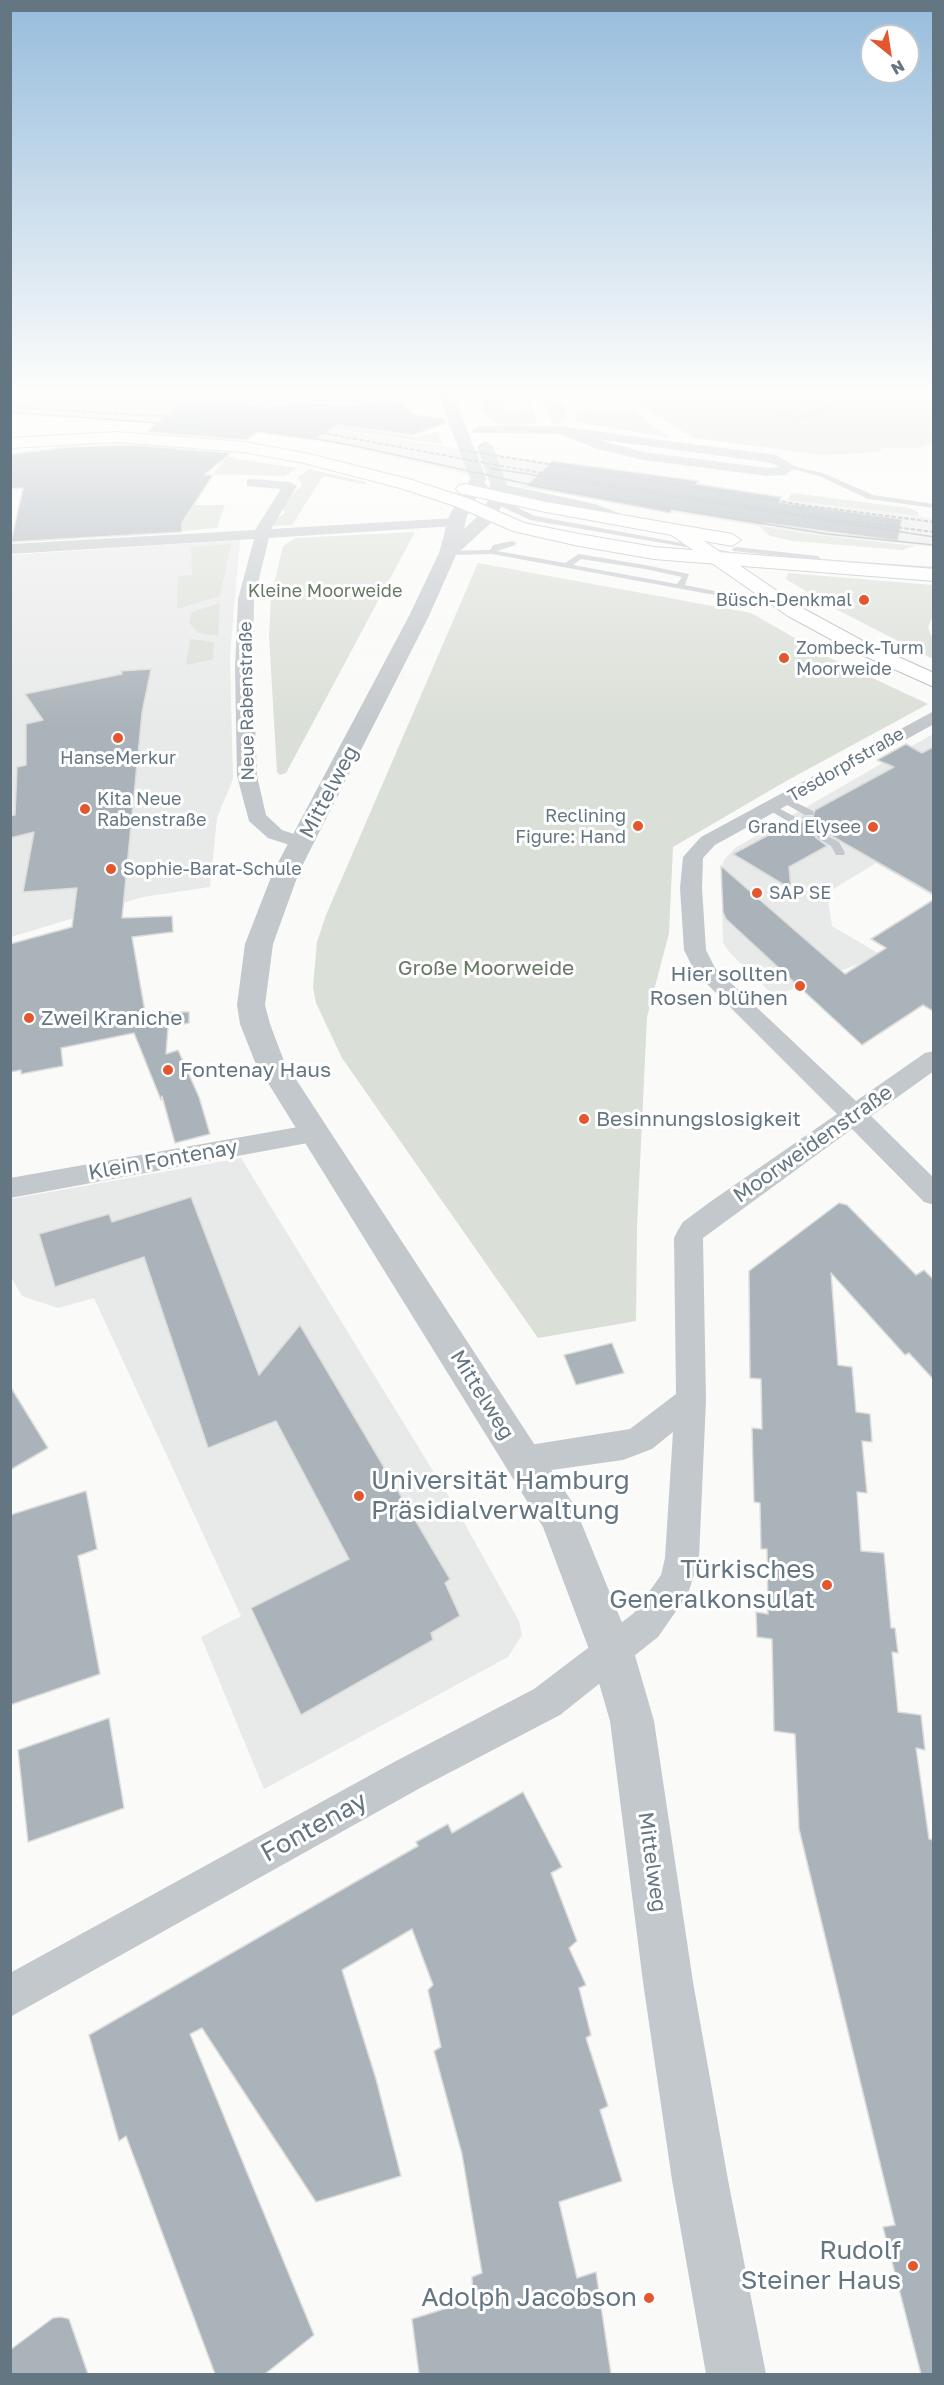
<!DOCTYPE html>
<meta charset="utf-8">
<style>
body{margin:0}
#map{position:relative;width:944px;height:2385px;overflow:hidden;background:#fafaf8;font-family:"Golos Text",sans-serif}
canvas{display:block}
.frame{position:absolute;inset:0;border:12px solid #657683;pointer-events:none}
.north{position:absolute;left:860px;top:24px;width:60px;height:60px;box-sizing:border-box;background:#fff;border:2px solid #c1c8cd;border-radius:50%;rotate:150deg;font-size:16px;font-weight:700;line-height:24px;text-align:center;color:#657683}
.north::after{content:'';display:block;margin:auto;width:21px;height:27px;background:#e4572e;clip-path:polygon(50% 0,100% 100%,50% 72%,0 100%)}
</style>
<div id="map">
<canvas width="944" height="2385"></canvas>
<div class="frame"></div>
<div class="north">N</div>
</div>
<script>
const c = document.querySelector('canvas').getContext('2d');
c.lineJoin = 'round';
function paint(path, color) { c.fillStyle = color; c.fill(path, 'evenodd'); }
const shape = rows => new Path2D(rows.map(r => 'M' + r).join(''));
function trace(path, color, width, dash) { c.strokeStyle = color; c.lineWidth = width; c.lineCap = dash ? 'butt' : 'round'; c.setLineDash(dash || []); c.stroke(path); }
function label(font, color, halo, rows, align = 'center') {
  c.font = font + ' "Golos Text",sans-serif'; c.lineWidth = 6; c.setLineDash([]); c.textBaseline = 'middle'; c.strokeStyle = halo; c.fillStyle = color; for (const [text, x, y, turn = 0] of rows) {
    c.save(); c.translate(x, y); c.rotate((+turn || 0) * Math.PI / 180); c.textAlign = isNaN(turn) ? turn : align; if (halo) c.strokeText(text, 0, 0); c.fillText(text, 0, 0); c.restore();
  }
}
const built = shape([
 [10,400,165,409,175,401,259,405,253,413,329,428,787,500,933,518,933,547,801,533,525,488,345,446,291,436,157,423,11,415],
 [240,540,230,657,233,779,217,818,210,887,143,897,11,937,11,555],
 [933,734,933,896,876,863,827,893,832,926,878,953,864,962,774,996,730,953,723,943,721,870,724,860,735,848],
 [241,1158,457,1510,519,1621,522,1635,508,1657,264,1789,201,1637,241,1616,94,1298,58,1308,22,1296,11,1277,11,1199]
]);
const green = shape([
 [10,394,393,394,389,399,406,399,350,403,282,400,267,405,176,400,165,409,11,400],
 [481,394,525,394,513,401,501,403,509,412,529,409,528,402,530,402,537,424,504,425,493,422,483,409],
 [626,394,933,394,933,444,918,447,920,448,883,448,878,452,822,455,693,438],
 [560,401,568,410,561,423,552,424,545,402],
 [578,410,635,412,670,438,575,422],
 [321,423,415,437,438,432,442,444,329,428],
 [227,456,238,459,297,468,285,476,213,474],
 [309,469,366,482,367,485,323,476,292,525,274,526,273,521,285,513,281,506,302,485,298,477],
 [792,493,909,508,918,512,919,516,787,500],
 [193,505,225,505,217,528,182,531,182,523],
 [759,526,801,533,915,546,902,550,793,541,770,536],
 [415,532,286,773,280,775,277,772,269,636,271,596,283,546,295,538],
 [231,544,220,596,177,609,178,576,192,575,191,547],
 [478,563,751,613,832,659,928,704,788,780,673,847,669,933,647,1017,637,1226,636,1321,538,1338,342,1058,316,1003,313,987,317,942,326,915],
 [788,573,933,585,933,616,928,627,933,640,933,659,830,606,786,579],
 [220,603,218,636,199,633,189,623,192,612],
 [190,639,214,642,213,659,186,665]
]);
const stream = shape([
 [780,414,793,411],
 [790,420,815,415,810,412,831,409]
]);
const building = shape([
 [182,401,273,407,275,405,289,406,289,403,346,405,395,402,403,404,412,414,445,419,447,423,413,435,339,425,313,440,257,432,247,440,147,432,182,401],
 [132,445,231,453,204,475,213,475,182,523,182,532,11,542,23,488,10,489,10,454,69,447,132,445],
 [552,461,699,481,696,484,781,497,778,502,902,519,898,541,764,523,762,525,672,510,670,513,526,486,552,461],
 [151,669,142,713,122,918,172,916,173,932,132,937,145,1012,189,1012,189,1023,168,1027,166,1054,178,1050,199,1097,210,1134,175,1143,162,1096,161,1100,134,1033,61,1048,63,1066,21,1074,21,1070,10,1072,10,944,72,927,77,888,23,892,34,832,10,838,10,816,15,815,17,767,26,765,26,724,43,720,25,694,122,674,121,671,151,669],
 [906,744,922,753,933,747,933,894,823,831,815,837,827,846,789,867,791,889,733,854,789,824,796,826,802,822,803,816,813,817,815,810,894,767,877,760,906,744],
 [721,866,845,974,886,948,871,939,933,900,933,1011,923,1005,862,1045,726,919,723,912,721,866],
 [191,1197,259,1375,300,1325,450,1579,445,1583,460,1616,431,1633,433,1640,301,1715,251,1608,349,1559,276,1421,208,1448,144,1257,55,1287,39,1234,109,1214,112,1222,191,1197],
 [839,1203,847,1205,916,1275,924,1270,933,1279,933,1379,909,1353,905,1355,831,1273,838,1365,852,1367,856,1412,870,1414,872,1442,862,1441,867,1493,857,1492,861,1551,884,1553,891,1628,895,1628,898,1653,892,1652,898,1712,921,1715,925,1750,916,1748,929,1839,933,1840,933,2374,921,2374,883,2227,895,2225,799,1829,795,1734,774,1731,772,1639,757,1637,756,1612,768,1614,767,1549,761,1549,760,1503,754,1502,752,1428,762,1429,761,1379,750,1378,749,1271,839,1203],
 [612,1343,624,1373,576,1385,564,1355,612,1343],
 [10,1386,48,1448,10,1470,10,1386],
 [86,1491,97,1549,78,1556,100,1674,10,1705,10,1515,86,1491],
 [109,1718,124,1808,28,1842,18,1750,109,1718],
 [523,1792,562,1867,551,1873,577,1941,569,1948,586,1985,579,1988,591,2035,586,2038,608,2106,600,2110,622,2181,559,2202,577,2278,596,2272,611,2374,419,2374,412,2319,473,2300,472,2277,482,2273,462,2154,434,2051,441,2047,428,1990,433,1985,412,1929,342,1970,376,2079,401,2176,316,2202,202,2028,190,2034,314,2335,265,2374,215,2374,126,2136,119,2141,89,2035,418,1846,416,1842,448,1824,452,1833,523,1792],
 [61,2317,69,2319,88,2374,10,2374,10,2350,53,2318,61,2317]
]);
const service = shape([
 [789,465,823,473,873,495,934,504,934,508,868,499,819,476,787,468,789,465],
 [476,478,480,478,500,499,535,516,747,555,743,557,530,520,494,503,476,480,476,478],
 [512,541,516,543,515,545,497,551,565,563,579,554,645,565,689,574,685,585,773,603,769,605,492,554,448,555,444,553,448,551,490,550,493,545,512,541],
 [581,559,645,569,682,577,677,584,573,565,581,559],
 [736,547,818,556,821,559,934,567,934,571,810,562,807,559,733,551,732,549,736,547],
 [785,797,813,811,814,813,813,815,805,815,782,802,782,798,785,797],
 [771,804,799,819,800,821,795,824,791,823,767,809,767,805,771,804],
 [822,833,839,842,845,853,844,855,836,855,831,846,818,838,817,836,822,833]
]);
const minor = shape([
 [479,426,556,426,776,455,796,467,785,475,768,476,643,460,597,449,560,434,474,433,472,430,479,426],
 [596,439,772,463,779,467,768,468,643,452,596,439],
 [252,479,290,482,297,486,271,529,455,518,462,522,455,526,269,538,254,599,253,667,257,776,266,815,282,830,309,839,312,843,309,847,302,849,268,838,249,821,237,776,235,667,238,599,254,539,10,554,10,544,255,530,281,489,247,486,247,480,252,479],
 [934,711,934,724,715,845,703,858,702,888,706,950,715,968,856,1101,925,1053,934,1051,934,1071,871,1116,934,1178,934,1205,924,1202,852,1129,703,1238,706,1400,699,1558,688,1594,658,1637,560,1715,422,1787,10,2017,10,1973,396,1761,534,1689,634,1613,661,1575,665,1558,673,1432,652,1449,623,1460,523,1474,512,1470,507,1460,512,1450,523,1446,630,1429,676,1394,674,1238,678,1230,683,1222,710,1202,837,1114,695,972,684,950,680,888,683,857,701,837,934,711],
 [315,1124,324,1126,328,1133,324,1140,10,1198,10,1178,315,1124]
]);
const tertiary = shape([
 [438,394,453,394,486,479,467,516,464,529,482,512,488,501,490,483,477,446,485,441,493,446,507,485,595,504,624,515,627,519,618,524,584,512,506,496,495,519,456,555,429,616,299,872,273,944,265,1005,270,1024,284,1061,574,1505,634,1652,654,1721,693,1982,728,2180,766,2374,706,2374,672,2180,643,1982,610,1721,590,1652,543,1527,255,1062,240,1024,237,1005,245,944,273,872,409,616,439,553,449,516,470,479,438,394]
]);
const secondary = shape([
 [676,525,682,526,802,608,863,641,934,673,934,687,849,649,788,616,670,534,667,530,676,525]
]);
const primary = shape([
 [117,432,244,442,305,453,412,480,470,499,524,523,579,534,654,547,934,569,934,581,654,559,579,546,513,531,458,507,400,488,304,463,244,452,117,442,10,448,10,438,117,432],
 [465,484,546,502,732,534,741,540,732,546,546,512,459,493,456,489,459,485,465,484]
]);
const tram = shape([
 [10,412,276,432,351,445,545,488,827,534,934,545],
 [489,468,934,537]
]);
const rail = shape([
 [10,407,220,420,296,428,518,469,825,518,934,532],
 [461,450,809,506,934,522]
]);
const markers = [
 [864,600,6,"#e4572e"],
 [784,658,6,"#e4572e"],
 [118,738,6,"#e4572e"],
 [85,809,6,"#e4572e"],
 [638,826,6,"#e4572e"],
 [873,827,6,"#e4572e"],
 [111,869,6,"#e4572e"],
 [757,893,6,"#e4572e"],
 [800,986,6,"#e4572e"],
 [29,1018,6,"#e4572e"],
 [168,1070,6,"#e4572e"],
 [584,1119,6,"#e4572e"],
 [359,1496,6,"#e4572e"],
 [827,1585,6,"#e4572e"],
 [913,2266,6,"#e4572e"],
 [649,2298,6,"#e4572e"]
];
const farParknames = [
 ["Kleine Moorweide",325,591]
];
const farPoinames = [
 ["Büsch-Denkmal",852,600,"right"],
 ["Zombeck-Turm",796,648],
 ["Moorweide",796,669],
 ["HanseMerkur",118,758,"center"],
 ["Kita Neue",97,799],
 ["Rabenstraße",97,820],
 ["Reclining",626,816,"right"],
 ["Figure: Hand",626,837,"right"],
 ["Grand Elysee",861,827,"right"],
 ["Sophie-Barat-Schule",123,869],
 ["SAP SE",769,893]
];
const farStreetnames = [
 ["Neue Rabenstraße",247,701,-91],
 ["Tesdorpfstraße",846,765,-30]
];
const streetNames = [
 ["Mittelweg",329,792,-62],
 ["Moorweidenstraße",813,1144,-35],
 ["Klein Fontenay",163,1160,-10],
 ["Mittelweg",482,1395,58],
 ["Mittelweg",652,1862,82]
];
const parkNames = [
 ["Große Moorweide",486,968]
];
const poiNames = [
 ["Hier sollten",788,974,"right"],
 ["Rosen blühen",788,998,"right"],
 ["Zwei Kraniche",41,1018],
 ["Fontenay Haus",180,1070],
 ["Besinnungslosigkeit",596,1119]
];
const nearPoinames = [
 ["Universität Hamburg",371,1481,"left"],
 ["Präsidialverwaltung",371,1511,"left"],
 ["Türkisches",815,1570],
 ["Generalkonsulat",815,1600],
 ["Rudolf",901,2251],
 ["Steiner Haus",901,2281],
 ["Adolph Jacobson",637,2298]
];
const nearStreetnames = [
 ["Fontenay",314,1827,-29]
];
paint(built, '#e8e9e9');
paint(green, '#dadfd7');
trace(stream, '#bbc7cb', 4.5);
paint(building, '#aab3b9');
trace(building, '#dcdcda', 1.5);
trace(secondary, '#b3babf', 2);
trace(primary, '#b5babe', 2);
paint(service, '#c3c8cc');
paint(minor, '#c3c8cc');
paint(tertiary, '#c3c8cc');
paint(secondary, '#fff');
paint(primary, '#fff');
trace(tram, '#a2aab0', 1.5);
trace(rail, '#a2aab0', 2, [4.5, 2]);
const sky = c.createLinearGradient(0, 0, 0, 727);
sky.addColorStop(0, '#96bcdc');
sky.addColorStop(0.54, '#fdfdfc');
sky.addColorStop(1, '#fdfdfc00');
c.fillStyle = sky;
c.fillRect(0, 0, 944, 727);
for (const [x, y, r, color] of markers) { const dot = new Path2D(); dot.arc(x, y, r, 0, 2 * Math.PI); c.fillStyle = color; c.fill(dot); trace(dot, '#fff', 2); }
label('18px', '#687a64', '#fff', farParknames);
label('18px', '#657683', '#fff', farPoinames, 'left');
label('18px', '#657683', '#fff', farStreetnames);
label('21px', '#657683', '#fff', streetNames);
label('21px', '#687a64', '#fff', parkNames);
label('21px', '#657683', '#fff', poiNames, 'left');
label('26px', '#657683', '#fff', nearPoinames, 'right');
label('26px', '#657683', '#fff', nearStreetnames);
</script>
